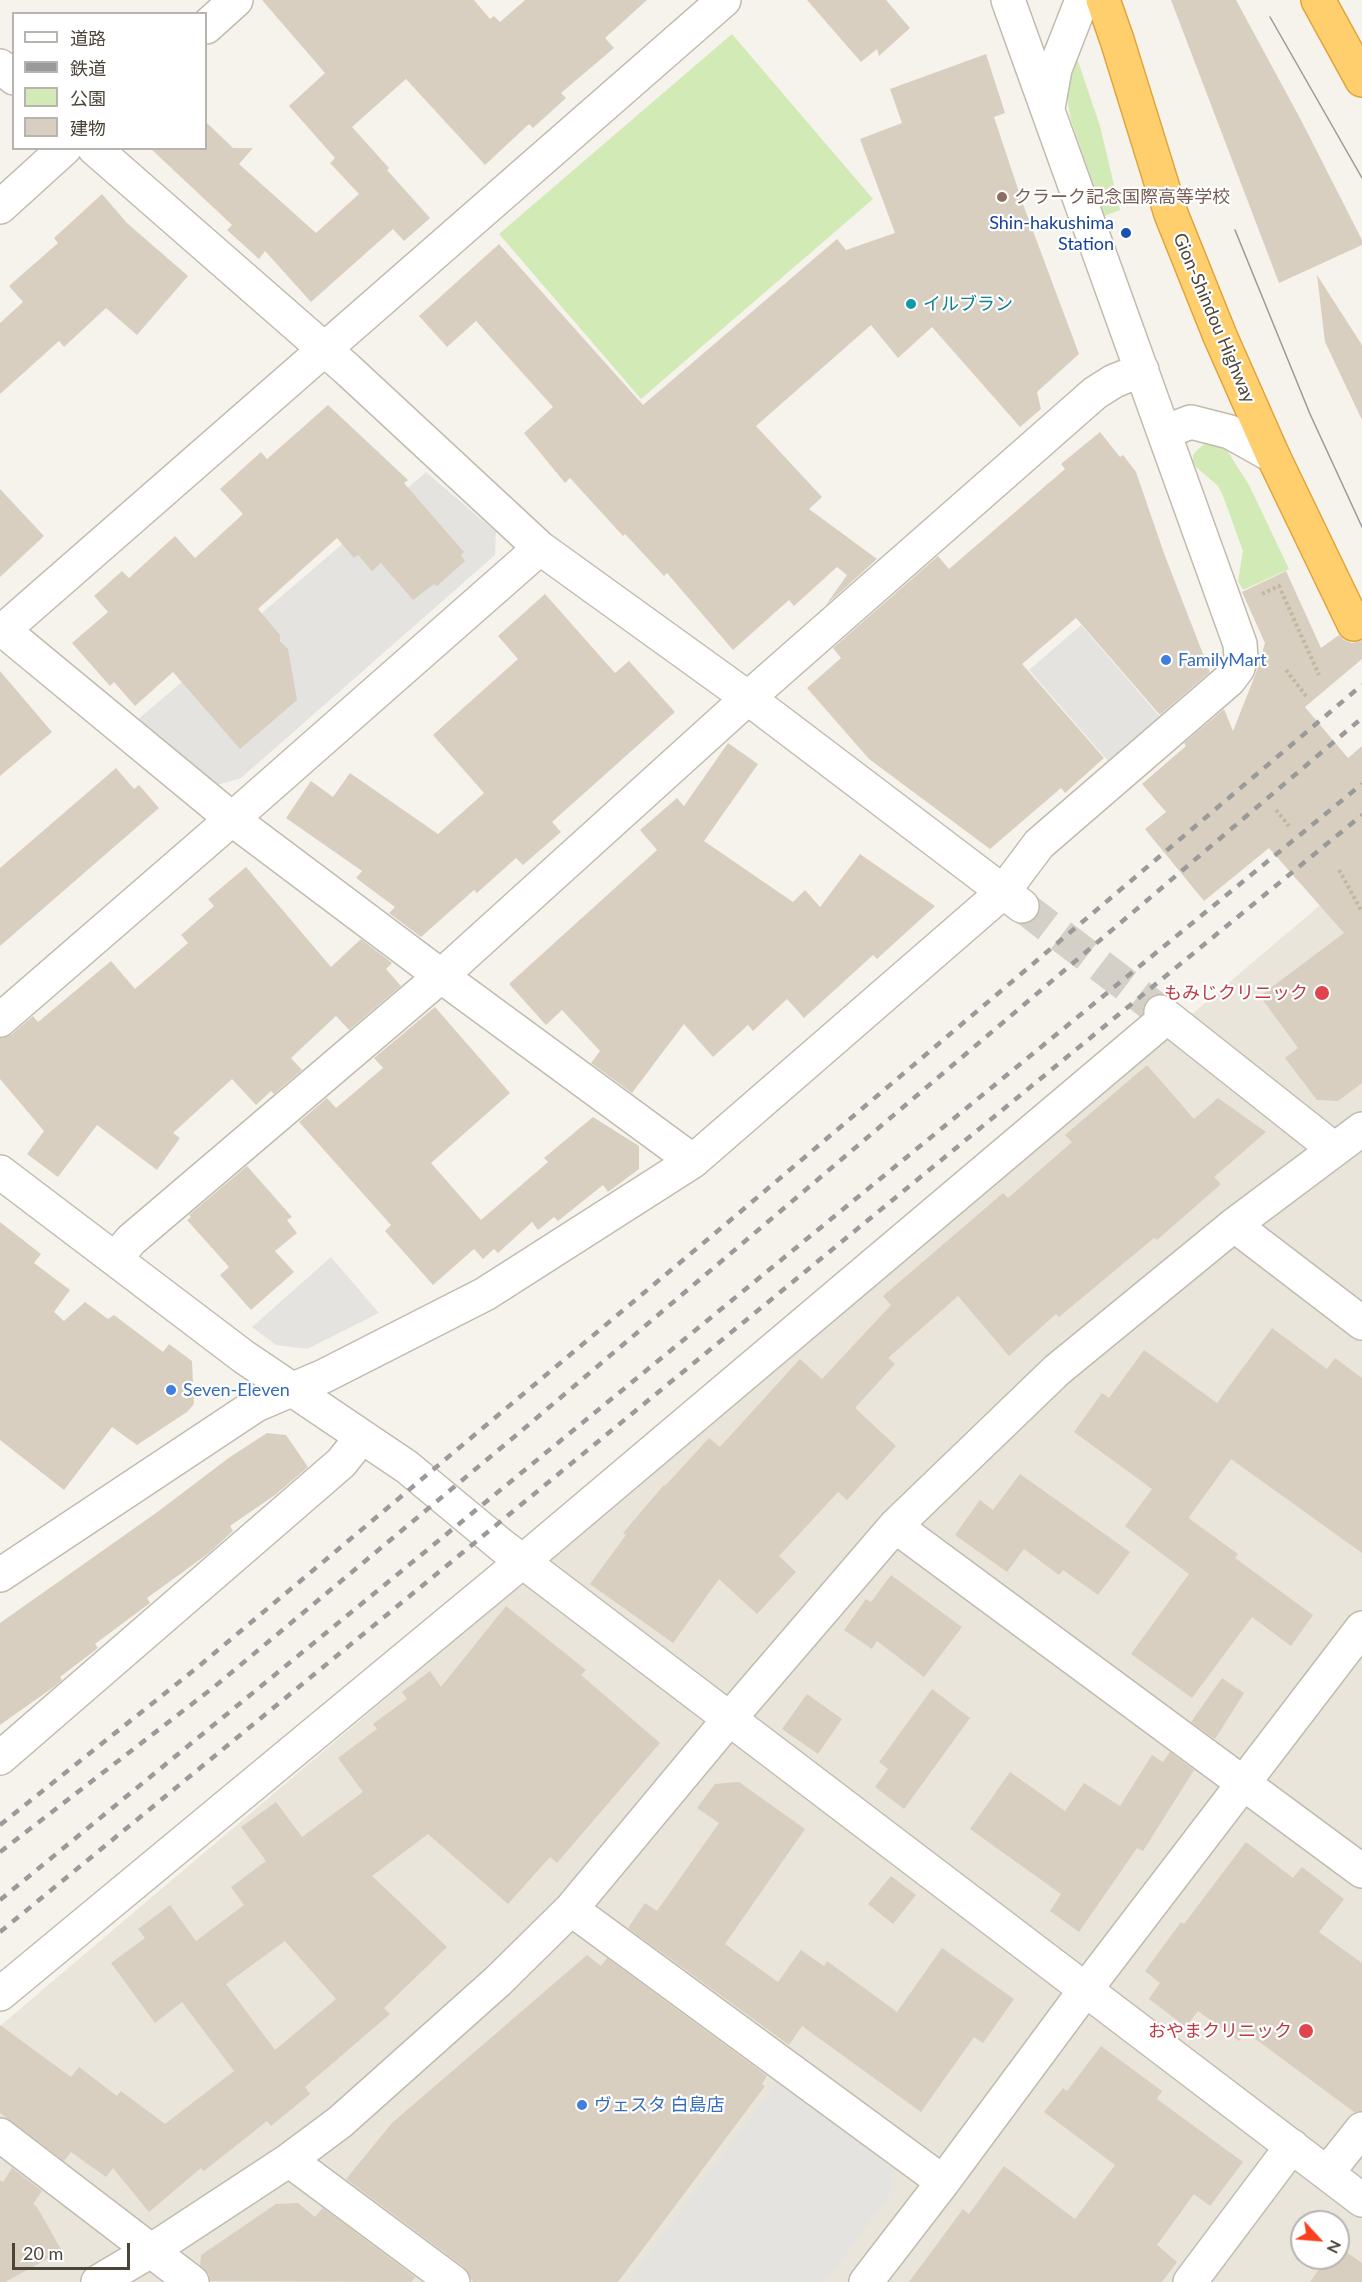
<!DOCTYPE html>
<meta charset="utf-8">
<style>
body{margin:0}
#map{position:relative;width:1362px;height:2282px;overflow:hidden;background:#f6f3ec;font-family:Lato,"Noto Sans JP",sans-serif}
canvas{display:block}
.legend{position:absolute;left:12px;top:12px;width:195px;height:138px;box-sizing:border-box;background:#fff;border:2px solid #b7b4b0;margin:0;padding:8px 10px;list-style:none;font-size:18px;color:#4b4439}
.legend li{display:flex;align-items:center;gap:12px;height:30px}
.legend b{width:30px;border:2px solid #b7b4b0}
.north{position:absolute;left:1290px;top:2210px;width:60px;height:60px;box-sizing:border-box;background:#fff;border:2px solid #b7b4b0;border-radius:50%;rotate:116deg;font-size:16px;font-weight:700;line-height:24px;text-align:center;color:#4b4439}
.north::after{content:'';display:block;margin:auto;width:21px;height:27px;background:#fc3f1d;clip-path:polygon(50% 0,100% 100%,50% 72%,0 100%)}
.scale{position:absolute;left:12px;top:2243px;width:118px;height:27px;box-sizing:border-box;border:3px solid #4b4439;border-top:0;padding-left:8px;font-size:18px;line-height:21px;white-space:nowrap;color:#4b4439;-webkit-text-stroke:4px #fff;paint-order:stroke}
</style>
<div id="map">
<canvas width="1362" height="2282"></canvas>
<ul class="legend">
<li><b style="height:8px;background:#fff"></b>道路</li>
<li><b style="height:8px;background:#9a9a9a"></b>鉄道</li>
<li><b style="height:16px;background:#d2eab5"></b>公園</li>
<li><b style="height:16px;background:#d8cfc1"></b>建物</li>
</ul>
<div class="north">N</div>
<div class="scale">20 m</div>
</div>
<script>
const c = document.querySelector('canvas').getContext('2d');
c.lineJoin = 'round';
function paint(path, color) { c.fillStyle = color; c.fill(path, 'evenodd'); }
const shape = rows => new Path2D(rows.map(r => 'M' + r).join(''));
function trace(path, color, width, dash) { c.strokeStyle = color; c.lineWidth = width; c.lineCap = dash ? 'butt' : 'round'; c.setLineDash(dash || []); c.stroke(path); }
function label(font, color, halo, rows, align = 'center') {
  c.font = font + ' Lato,"Noto Sans JP",sans-serif'; c.lineWidth = 4.5; c.setLineDash([]); c.textBaseline = 'middle'; c.strokeStyle = halo; c.fillStyle = color; for (const [text, x, y, turn = 0] of rows) {
    c.save(); c.translate(x, y); c.rotate((+turn || 0) * Math.PI / 180); c.textAlign = isNaN(turn) ? turn : align; if (halo) c.strokeText(text, 0, 0); c.fillText(text, 0, 0); c.restore();
  }
}
const residential = shape([
 [1325,901,1362,949,1362,2282,0,2282,0,2026],
 [1302,2222,1338,2222,1338,2258,1302,2258]
]);
const green = shape([
 [732,34,873,199,641,399,499,234],
 [1074,58,1078,61,1100,126,1120,210,1104,216,1071,120,1068,104,1067,84],
 [1207,442,1220,445,1226,449,1249,485,1289,569,1243,590,1238,581,1243,551,1223,496,1218,486,1196,467,1193,462,1193,455,1197,450]
]);
const parking = shape([
 [426,472,496,532,495,555,241,778,217,785,135,722],
 [1081,625,1161,718,1109,762,1029,670],
 [331,1257,379,1313,307,1349,276,1345,252,1327],
 [778,2081,893,2169,892,2192,825,2282,627,2282]
]);
const building = shape([
 [262,0,474,0,490,19,494,16,500,22,525,0,647,0,605,38,614,48,561,93,566,98,533,128,529,124,485,165,406,79,352,127,389,168,387,170,430,218,404,241,393,229,311,302,265,251,259,259,227,230,232,225,150,148,206,148,206,122,233,148,253,148,239,164,316,233,359,194,330,163,335,158,289,106,325,73],
 [807,0,886,0,910,28,879,56,877,49,861,62],
 [1171,0,1236,0,1302,122,1362,240,1362,245,1279,283],
 [986,54,1005,113,994,117,1024,207,1079,354,1037,392,1041,409,1020,427,932,327,898,358,871,325,756,426,822,497,809,509,877,559,826,605,847,575,837,567,794,606,789,600,733,650,667,573,664,576,625,534,623,536,570,478,565,483,524,433,553,407,476,321,447,347,419,316,499,244,643,405,837,239,846,250,895,233,860,139,902,123,890,89],
 [102,194,127,223,188,276,137,335,106,308,64,347,59,341,0,394,0,323,23,302,9,286,58,243,54,238],
 [1317,275,1362,345,1362,420,1325,342],
 [328,405,408,480,404,483,464,552,461,555,465,561,437,586,434,584,413,600,381,563,372,571,358,555,354,558,337,538,258,609,280,635,280,641,288,649,297,700,240,749,173,672,135,706,114,682,110,686,72,643,108,612,94,596,122,571,129,578,175,536,195,558,243,514,220,489,261,452,267,459],
 [1100,432,1120,457,1123,455,1136,472,1165,556,1210,672,1160,715,1076,618,1022,664,1104,758,1065,793,1061,788,990,849,869,759,807,688,841,658,833,648,938,556,949,569,1065,469,1061,464],
 [0,489,44,536,0,577],
 [1286,571,1321,648,1339,635,1344,640,1352,643,1362,641,1362,659,1305,707,1348,758,1362,746,1362,1083,1338,1101,1317,1100,1285,1058,1298,1048,1260,996,1344,933,1269,848,1204,901,1145,829,1166,812,1142,784,1186,746,1184,743,1224,709,1233,731,1256,673,1265,643,1242,592],
 [545,594,615,673,629,661,675,712,552,822,561,832,523,865,516,858,477,893,474,890,421,937,389,913,395,907,356,878,362,871,286,818,311,781,333,797,350,773,438,834,484,793,433,735,518,659,498,636],
 [0,671,52,732,0,776],
 [728,743,758,764,704,841,793,902,805,890,820,907,860,854,935,906,877,959,873,955,804,1018,787,999,753,1031,748,1025,713,1057,684,1024,632,1093,591,1063,600,1051,562,1010,546,1025,509,984,657,850,640,830,677,798,684,806],
 [116,768,134,789,139,785,159,808,0,946,0,868],
 [246,867,331,967,361,939,392,963,386,969,401,986,349,1030,336,1016,291,1058,302,1070,274,1094,271,1091,256,1105,232,1079,173,1133,180,1138,157,1170,97,1125,58,1177,27,1154,44,1131,0,1079,0,1038,12,1034,33,1016,38,1022,111,961,135,989,188,943,181,935,214,906,208,899],
 [435,1007,510,1093,431,1163,481,1220,548,1162,544,1158,593,1117,639,1146,639,1169,608,1192,603,1185,558,1221,554,1217,538,1230,532,1222,498,1253,494,1249,483,1259,474,1249,433,1285,385,1231,391,1225,299,1122,327,1098,336,1108,383,1068,374,1058],
 [1147,1065,1194,1119,1218,1098,1266,1132,1214,1177,1221,1184,1157,1240,1154,1238,1059,1317,1056,1314,1009,1356,958,1296,888,1358,895,1364,855,1408,896,1446,847,1500,838,1492,779,1556,796,1572,757,1614,719,1579,673,1643,590,1584,626,1535,623,1533,664,1485,665,1486,709,1438,720,1447,800,1359,822,1379,891,1305,883,1296,1003,1193,1008,1198,1072,1142,1065,1135],
 [247,1166,292,1217,287,1220,297,1233,275,1251,294,1272,251,1310,220,1275,229,1267,187,1220,191,1217,189,1215],
 [0,1222,41,1254,34,1263,70,1290,54,1312,64,1321,85,1302,108,1319,114,1315,163,1352,169,1344,192,1361,194,1404,187,1412,137,1445,112,1427,64,1490,0,1440],
 [1272,1328,1327,1369,1335,1358,1362,1378,1362,1553,1231,1459,1189,1517,1191,1520,1238,1554,1235,1558,1313,1615,1291,1646,1252,1617,1192,1698,1131,1654,1189,1574,1125,1526,1152,1489,1074,1432,1102,1393,1109,1398,1144,1350,1217,1403],
 [267,1433,286,1435,308,1467,275,1495,230,1526,233,1531,209,1553,147,1598,150,1603,95,1644,98,1648,60,1677,62,1680,55,1686,0,1725,0,1623,156,1513,230,1457],
 [1020,1474,1130,1552,1098,1595,1063,1570,1059,1575,1024,1549,1007,1572,955,1535,980,1500,993,1510],
 [891,1575,962,1627,924,1677,877,1641,872,1649,844,1630,866,1599,871,1602],
 [506,1606,586,1670,581,1675,660,1743,557,1863,550,1857,508,1904,428,1834,372,1876,447,1947,384,2008,390,2014,305,2087,310,2094,271,2126,267,2121,204,2171,201,2168,149,2212,113,2168,106,2177,71,2152,64,2161,0,2113,0,2025,71,2077,79,2067,117,2096,121,2091,165,2124,234,2071,182,2002,155,2023,111,1963,145,1938,138,1929,170,1905,196,1941,244,1905,231,1887,266,1861,241,1827,276,1802,302,1837,363,1792,338,1758,377,1729,373,1724,407,1699,402,1692,430,1671,441,1687],
 [285,1941,336,1999,275,2050,226,1984],
 [1222,1678,1244,1693,1215,1739,1191,1722],
 [932,1689,970,1718,904,1809,875,1787,888,1769,879,1762],
 [807,1694,842,1719,818,1754,782,1729],
 [1170,1752,1194,1770,1143,1851,1137,1848,1079,1932,1050,1911,1061,1894,970,1829,1010,1772,1065,1811,1084,1783,1120,1806,1152,1755,1163,1762],
 [739,1782,805,1829,725,1944,778,1982,801,1950,824,1966,827,1961,897,2012,942,1948,1014,1999,983,2043,974,2037,921,2112,802,2026,789,2045,628,1928,645,1903,657,1911,719,1823,697,1808,715,1784],
 [1246,1842,1293,1878,1302,1867,1344,1899,1319,1932,1362,1963,1362,2111,1354,2112,1246,2032,1239,2041,1198,2011,1186,2027,1149,1999,1160,1983,1145,1971,1181,1922,1184,1924],
 [891,1876,916,1895,893,1924,868,1904],
 [587,1955,601,1966,607,1958,767,2076,762,2084,765,2086,618,2282,473,2282,464,2267,346,2179,392,2123],
 [1101,2046,1162,2091,1157,2099,1243,2162,1210,2206,1194,2194,1157,2245,1177,2262,1162,2282,909,2282,963,2209,969,2214,1004,2166,1075,2219,1115,2165,1044,2112,1063,2088,1067,2091],
 [12,2168,42,2191,33,2204,37,2207,62,2251,5,2282,0,2282,0,2180,3,2182],
 [298,2203,315,2217,323,2208,415,2277,412,2282,210,2281,209,2274,200,2265,201,2255,276,2204],
 [1338,2246,1362,2263,1362,2282,1310,2282,1327,2258,1338,2258]
]);
const minorTunnel = shape([
 [1022,906,1161,1012]
]);
const path = shape([
 [1262,594,1279,586,1319,675],
 [1286,670,1306,696],
 [1276,810,1289,826],
 [1339,870,1362,912]
]);
const minor = shape([
 [206,27,236,0],
 [0,66,14,78],
 [1048,108,1055,69,1082,0],
 [94,148,347,369,540,548,748,698,1022,906],
 [0,207,65,148],
 [1164,432,1191,422,1230,432,1273,456],
 [3,630,232,819,441,976,693,1161],
 [0,633,724,0],
 [1161,1012,1334,1149],
 [0,1020,232,819,540,548],
 [0,1172,244,1357,407,1467,501,1545,1362,2200],
 [1234,1225,1362,1323],
 [115,1259,131,1240,441,976,748,698,1095,393,1114,381,1142,370],
 [895,1526,1362,1871],
 [0,1575,256,1405,324,1376,485,1294,693,1161,1003,892,1039,844,1229,680,1238,668,1241,657,1240,644,1008,0],
 [0,1758,341,1463,362,1437],
 [571,1909,943,2182],
 [0,1994,523,1561,1167,1017],
 [0,2135,192,2282],
 [289,2160,453,2282],
 [1327,2173,1362,2129],
 [98,2282,152,2250,289,2160,340,2122,498,1981,571,1909,730,1718,895,1526,1057,1370,1234,1225,1362,1129],
 [866,2282,943,2182,1086,1989,1362,1628],
 [1190,2282,1292,2146]
]);
const highway = shape([
 [1103,0,1117,40,1171,214,1220,336,1273,456,1354,624],
 [1318,0,1362,80]
]);
const tram = shape([
 [1270,17,1362,178],
 [1235,230,1310,414,1362,527]
]);
const rail = shape([
 [0,1825,199,1666,720,1229,1362,685],
 [0,1852,214,1687,520,1432,1362,718],
 [0,1900,1362,784],
 [0,1932,1362,815]
]);
const markers = [
 [1002,197,6,"#8d6e63"],
 [1126,233,6,"#1a4fb4"],
 [911,304,6,"#0f9aa8"],
 [1166,660,6,"#3f7fe0"],
 [1322,993,8,"#e0444e"],
 [171,1390,6,"#3f7fe0"],
 [1306,2031,8,"#e0444e"],
 [582,2105,6,"#3f7fe0"]
];
const educationNames = [
 ["クラーク記念国際高等学校",1014,197]
];
const transitNames = [
 ["Shin-hakushima",1114,223],
 ["Station",1114,244]
];
const cultureNames = [
 ["イルブラン",923,304]
];
const streetNames = [
 ["Gion-Shindou Highway",1214,318,67]
];
const shopNames = [
 ["FamilyMart",1178,660],
 ["Seven-Eleven",183,1390],
 ["ヴェスタ 白島店",594,2105]
];
const healthNames = [
 ["もみじクリニック",1308,993],
 ["おやまクリニック",1292,2031]
];
paint(residential, '#eae5da');
paint(green, '#d2eab5');
paint(parking, '#e5e3e0');
paint(building, '#d8cfc1');
trace(minorTunnel, '#d4d0c8', 33, [33, 16]);
trace(minor, '#c2bbae', 36);
trace(highway, '#e0a43c', 36);
trace(path, '#c4b79f', 4, [3, 3]);
trace(minor, '#fff', 33);
trace(highway, '#ffcf6e', 33);
trace(tram, '#9a9a9a', 1.5);
trace(rail, '#9a9a9a', 4.5, [8, 8]);
for (const [x, y, r, color] of markers) { const dot = new Path2D(); dot.arc(x, y, r, 0, 2 * Math.PI); c.fillStyle = color; c.fill(dot); trace(dot, '#fff', 2); }
label('18px', '#785e54', '#fff', educationNames, 'left');
label('18px', '#164399', '#fff', transitNames, 'right');
label('18px', '#0d838f', '#fff', cultureNames, 'left');
label('18px', '#4b4439', '#fff', streetNames);
label('18px', '#366cbe', '#fff', shopNames, 'left');
label('18px', '#be3a42', '#fff', healthNames, 'right');
</script>
